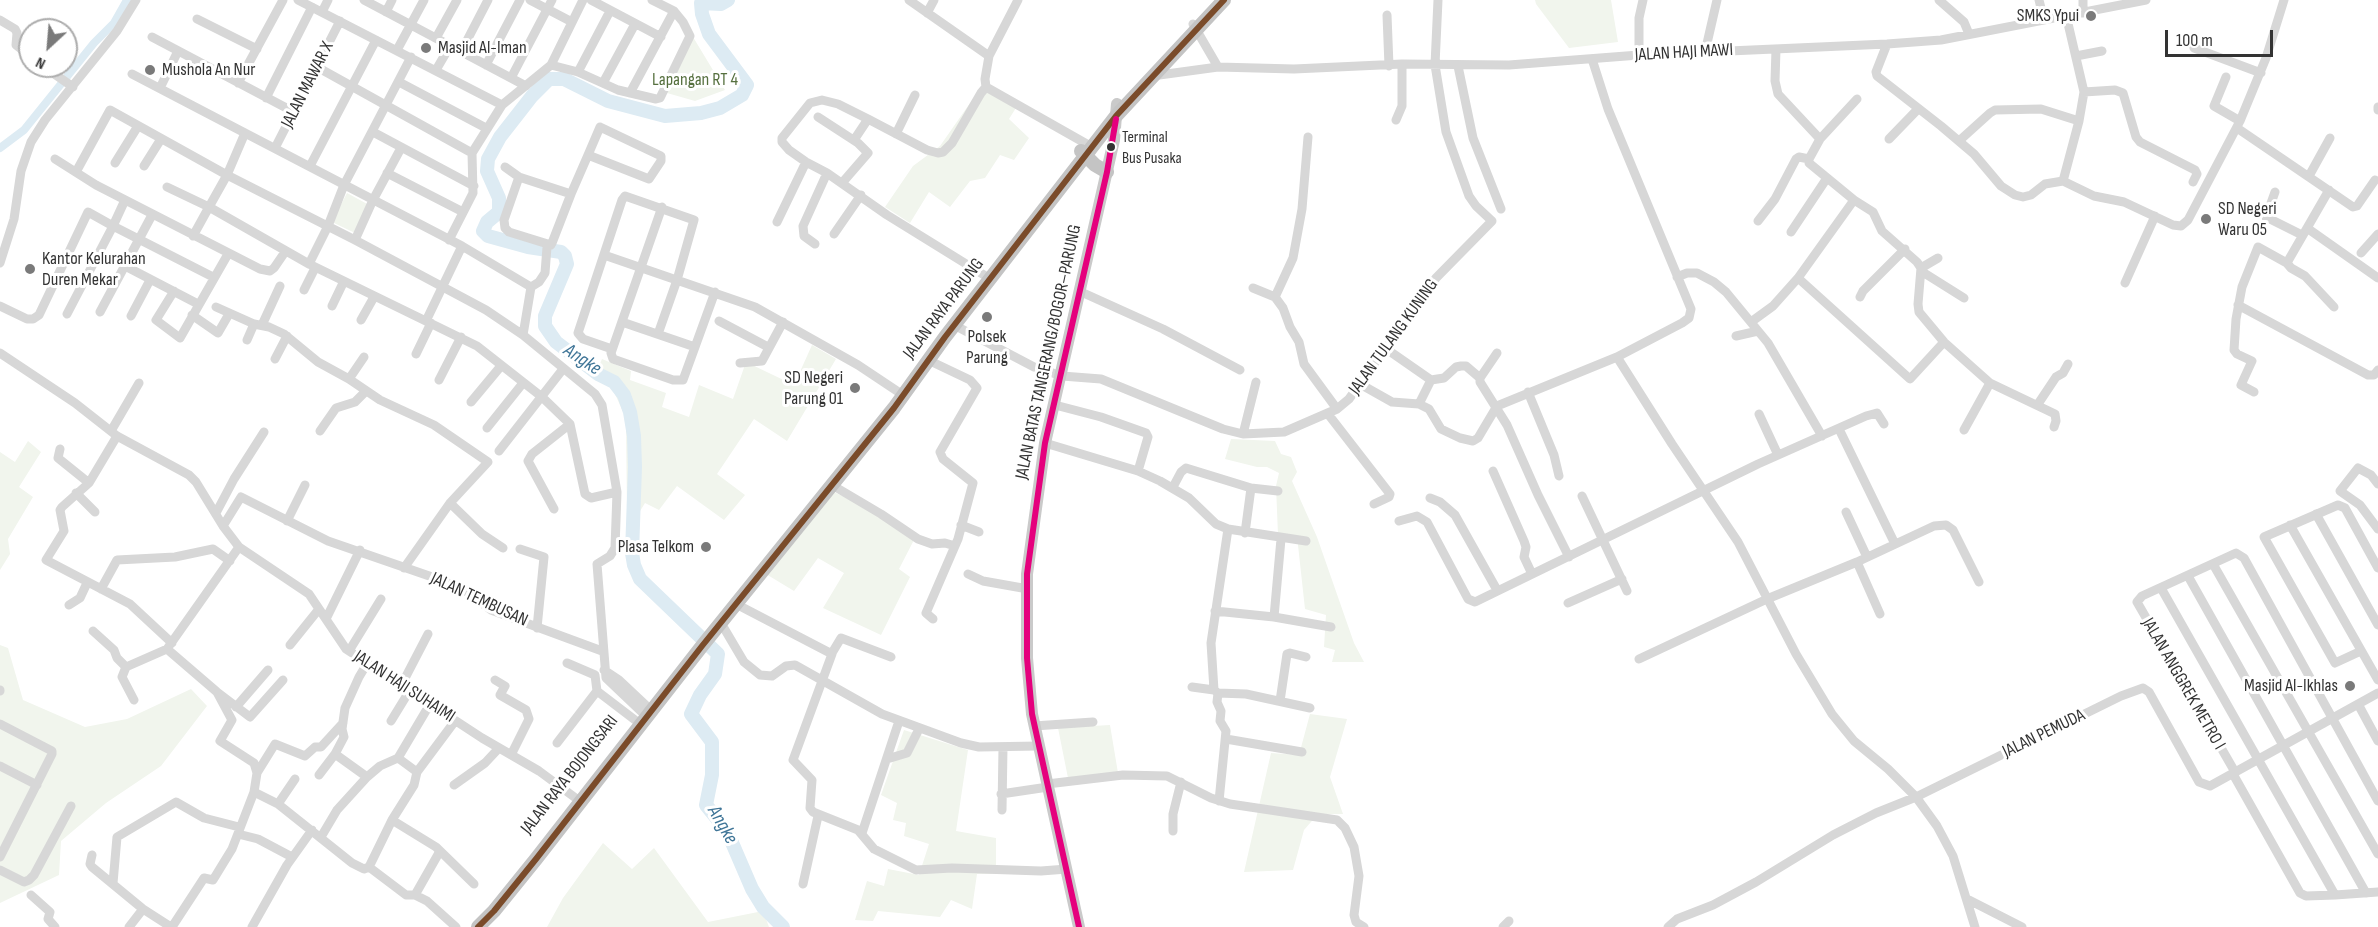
<!DOCTYPE html>
<meta charset="utf-8">
<style>
body{margin:0}
#map{position:relative;width:2378px;height:927px;overflow:hidden;background:#fff;font-family:"Sofia Sans Condensed",sans-serif}
canvas{display:block}
.north{position:absolute;left:18px;top:18px;width:60px;height:60px;box-sizing:border-box;background:#fff;border:2px solid #adadad;border-radius:50%;rotate:206deg;font-size:16px;font-weight:700;line-height:24px;text-align:center;color:#333}
.north::after{content:'';display:block;margin:auto;width:21px;height:27px;background:#7a7a7a;clip-path:polygon(50% 0,100% 100%,50% 72%,0 100%)}
.scale{position:absolute;left:2165px;top:30px;width:108px;height:27px;box-sizing:border-box;border:3px solid #333;border-top:0;padding-left:8px;font-size:18px;line-height:21px;white-space:nowrap;color:#333;-webkit-text-stroke:4px #fff;paint-order:stroke}
</style>
<div id="map">
<canvas width="2378" height="927"></canvas>
<div class="north">N</div>
<div class="scale">100 m</div>
</div>
<script>
const c = document.querySelector('canvas').getContext('2d');
c.lineJoin = 'round';
function paint(path, color) { c.fillStyle = color; c.fill(path, 'evenodd'); }
const shape = rows => new Path2D(rows.map(r => 'M' + r).join(''));
function trace(path, color, width, dash) { c.strokeStyle = color; c.lineWidth = width; c.lineCap = dash ? 'butt' : 'round'; c.setLineDash(dash || []); c.stroke(path); }
function label(font, color, halo, rows, align = 'center') {
  c.font = font + ' "Sofia Sans Condensed",sans-serif'; c.lineWidth = 6; c.setLineDash([]); c.textBaseline = 'middle'; c.strokeStyle = halo; c.fillStyle = color; for (const [text, x, y, turn = 0] of rows) {
    c.save(); c.translate(x, y); c.rotate((+turn || 0) * Math.PI / 180); c.textAlign = isNaN(turn) ? turn : align; if (halo) c.strokeText(text, 0, 0); c.fillText(text, 0, 0); c.restore();
  }
}
const green = shape([
 [1535,0,1611,0,1618,42,1569,48,1536,4],
 [693,37,725,90,695,101,667,93],
 [984,83,1019,103,1009,119,1029,138,1014,160,1000,155,985,178,970,181,950,207,929,192,910,223,885,207,913,166,940,146],
 [347,193,369,205,355,233,332,222],
 [812,345,836,359,787,441,754,419,717,474,745,495,724,520,677,486,659,510,645,503,637,516,627,514,626,418,614,392,610,387,594,377,602,359,631,371,630,380,666,393,662,407,689,417,699,385,733,399,746,362,794,385],
 [1231,439,1275,441,1281,454,1291,457,1297,472,1292,481,1317,537,1354,643,1364,662,1332,662,1335,650,1324,647,1326,615,1305,609,1297,536,1278,535,1276,486,1279,473,1267,467,1257,467,1225,459],
 [28,441,41,452,19,487,33,497,8,539,10,554,0,570,0,452,15,462],
 [825,488,862,505,915,538,899,569,910,577,881,635,823,608,844,573,818,558,794,591,761,571],
 [0,645,8,648,23,700,85,727,127,719,191,689,207,706,161,766,106,803,61,841,59,875,0,903],
 [1310,714,1347,719,1330,777,1343,814,1318,814,1304,830,1293,870,1244,872,1271,753,1299,755],
 [1110,725,1119,779,1069,783,1058,728],
 [904,730,968,750,956,831,996,838,996,874,977,874,972,909,951,900,940,917,878,911,873,921,855,920,867,881,884,886,888,869,919,875,929,844,904,836,906,823,893,820,897,803,881,795],
 [603,843,632,869,654,848,708,922,763,911,769,927,547,927,563,898]
]);
const canal = shape([
 [0,148,24,130,94,43,114,23,127,0]
]);
const river = shape([
 [728,0,721,4,701,3,702,14,709,34,747,85,742,95,720,108,701,113,665,116,608,101,564,79,549,79,532,96,500,137,488,159,487,171,499,198,499,212,487,222,483,231,488,236,528,247,561,252,565,256,567,264,545,316,545,326,556,342,598,374,614,382,624,395,630,412,634,436,635,467,632,553,634,565,640,579,718,654,715,674,700,695,691,714,712,742,712,775,706,805,727,831,752,889,763,907,783,927]
]);
const minor = shape([
 [298,0,502,105],
 [364,0,526,86],
 [530,0,572,22],
 [591,0,661,37],
 [909,0,989,56,985,79,986,87,1092,147],
 [1939,0,1964,22,1969,34],
 [2039,0,2044,20],
 [322,12,328,0],
 [386,12,392,0],
 [927,13,934,0],
 [2083,13,2083,0],
 [1387,15,1389,66],
 [2066,15,2084,92,2115,90,2123,93,2136,137,2140,142,2195,170,2197,174,2193,182],
 [197,19,257,49],
 [0,20,15,29,17,33,16,45,30,56],
 [1193,24,1218,67],
 [152,37,294,112],
 [436,38,457,0],
 [1887,44,1876,72,1877,76,1941,126,1974,154,2001,186,2015,195,2023,197,2031,195,2045,184,2063,181,2094,196,2124,202,2173,225,2181,226,2188,220,2240,121,2266,58,2284,0],
 [2194,48,2261,73],
 [1776,49,1775,81,1778,94,1820,139,1809,159,1809,163,1854,200,1873,212,1882,231,1917,262,1921,268,1918,304,1919,312,1944,342,1990,383,2055,414,2056,421,2054,427],
 [397,50,424,0],
 [461,52,488,0],
 [1705,52,1717,0],
 [1639,55,1639,18,1643,0],
 [989,56,1018,0],
 [2076,56,2102,51],
 [411,57,344,185,328,226,309,264,477,346,542,397,570,424,585,494,591,498,617,492],
 [1592,59,1608,109,1691,309,1689,318,1682,323,1617,357,1672,444,1738,542,1796,654,1832,714,1854,741,1888,769,1916,797,1937,826,1953,856,1975,927],
 [486,65,520,0],
 [551,65,578,72,618,90,656,99,660,98,690,36,683,22,674,11,652,0],
 [43,66,73,87],
 [1458,66,1473,138,1501,209],
 [317,67,472,153],
 [436,70,450,46],
 [578,72,610,11],
 [132,74,245,133],
 [1152,76,1218,67,1294,69,1402,64,1509,65,1639,55,1887,44,1941,40,2146,0],
 [2226,77,2214,106,2240,121],
 [511,78,552,0],
 [399,82,486,128],
 [238,83,283,0],
 [603,83,635,24],
 [160,88,178,51],
 [630,93,674,11],
 [266,98,312,7],
 [2378,107,2378,110],
 [818,117,858,143,868,153,842,183],
 [868,119,927,150,938,153,943,152,952,143,981,93,986,87],
 [1396,120,1402,106,1402,64],
 [2237,128,2353,207,2357,206,2375,180],
 [373,132,474,186],
 [896,134,915,95],
 [1308,137,1302,209,1293,258,1275,297,1283,308,1290,327,1299,342,1304,364,1337,409],
 [1820,139,1857,99],
 [1889,139,1918,109],
 [854,140,868,119,838,104,822,100,810,103,782,138,782,142,789,150,806,162,827,173,887,215,984,275],
 [1959,141,1990,113,1995,110,2041,109,2079,121],
 [275,148,340,21],
 [472,153,502,105,551,65,583,0],
 [55,159,96,185,260,269,270,271,274,268,285,252],
 [115,163,138,126],
 [144,166,161,139],
 [310,166,376,40],
 [505,167,519,177,571,194],
 [76,172,110,110,227,175,355,240,486,310,523,335,595,394,602,405,617,492,615,548,610,556,597,564,606,678,647,717],
 [387,173,463,212],
 [2309,176,2330,138],
 [519,177,504,220,505,228,509,232,551,245],
 [2063,181,2079,121,2084,92],
 [167,187,209,207,193,236],
 [2275,192,2266,217,2302,235],
 [1854,200,1798,278,1910,379,1944,342],
 [662,207,611,353,613,359,673,380,683,380,715,292],
 [1758,221,1775,199,1796,159,1799,157,1809,159],
 [777,222,806,162],
 [2307,228,2378,278],
 [1791,232,1827,178],
 [834,234,861,195],
 [355,240,373,200,401,148],
 [449,240,473,193,472,153],
 [815,244,804,236,803,226,827,173],
 [2361,253,2378,234],
 [604,255,755,307,858,365,903,395],
 [2286,262,2291,268,2305,276,2334,307],
 [0,263,14,219,21,171,31,142,45,120,117,31,136,0],
 [309,264,209,207,227,175,245,133,462,246],
 [125,266,198,304],
 [1921,268,1938,258],
 [1921,271,1964,298],
 [1677,277,1687,273,1697,273,1714,282,1726,292,1768,343,1822,436],
 [2125,283,2155,216],
 [531,287,539,282,545,273,547,247,552,243,571,194,588,155,600,127,661,156,661,161,649,179,588,155],
 [1253,288,1275,297],
 [304,290,315,268],
 [174,291,156,320,180,338,228,254],
 [1079,291,1163,329,1240,370],
 [1860,297,1863,291,1905,249],
 [2238,305,2368,375,2374,375,2378,370],
 [0,306,27,319,33,319,39,315,88,212,113,226,125,200],
 [332,306,344,281],
 [216,307,254,324,269,327,284,334,318,362,349,379,380,400,434,425,488,462,450,503,404,568],
 [100,312,152,215],
 [67,314,113,226,213,277],
 [192,315,218,333,229,314],
 [131,316,150,280],
 [361,320,374,297],
 [426,321,462,246,531,287,523,335],
 [719,321,768,347],
 [622,322,695,347],
 [1751,322,1773,306,1798,278],
 [262,325,280,286],
 [954,325,1034,367,1062,376,1101,379,1223,429,1243,434,1284,432,1337,409,1349,399,1436,278,1492,221,1476,206,1469,196,1446,132,1435,65,1438,0],
 [1736,336,1758,331],
 [247,340,254,324],
 [1385,348,1431,380,1444,378,1456,367,1461,366,1466,366,1480,378],
 [612,349,583,339,578,333,622,200,625,196,694,220,677,280,658,334],
 [0,353,75,403,117,436,189,475,196,482,223,526,239,547,309,594,346,649,482,738,539,771,581,802],
 [1497,353,1480,378,1480,382,1507,425,1538,495,1569,557],
 [416,354,431,323],
 [275,359,287,336],
 [928,360,970,380,977,388,940,452,943,459,973,483,958,539,926,613,933,619],
 [740,363,762,361,783,322],
 [349,379,364,357],
 [439,380,461,337],
 [1360,384,1392,402,1419,404,1431,380],
 [1528,392,1554,455,1559,476],
 [2254,392,2241,385,2252,361,2237,354,2234,350,2236,319,2242,287,2258,247,2285,262,2288,261,2329,190],
 [471,402,501,366],
 [1419,404,1429,409,1441,429,1460,438,1473,441,1478,438,1497,406,1617,357],
 [2038,404,2056,377,2063,373,2068,364],
 [1055,405,1101,417,1146,433,1148,437,1138,471],
 [1328,414,1390,494,1389,497,1374,504],
 [1759,414,1778,455],
 [487,428,523,383],
 [1839,429,1895,544],
 [1964,430,1990,383],
 [111,431,139,383],
 [320,431,336,408,355,402,365,392],
 [1243,434,1256,382],
 [117,436,89,483,62,507,60,510,64,531,46,560,130,604,172,643],
 [1045,443,1138,471,1160,481,1189,498,1216,524,1228,529,1306,541],
 [60,449,58,458,89,483],
 [499,451,563,369],
 [1493,471,1524,541,1526,547,1524,557,1532,574],
 [2378,484,2371,475,2358,468,2340,491,2360,505,2378,529],
 [832,485,881,514,918,539,932,544,945,543,955,546],
 [1173,487,1181,472,1186,468,1251,488,1278,491],
 [76,493,95,512],
 [1582,496,1627,591],
 [1430,498,1440,502,1455,515,1497,590],
 [450,503,482,534,503,548],
 [554,509,528,461,532,454,570,424],
 [1846,512,1867,557],
 [216,513,234,479,264,432],
 [2316,514,2378,625],
 [287,521,305,485],
 [1399,521,1417,516,1427,522,1468,599,1475,602,1758,464,1866,416,1877,413,1884,424],
 [961,525,979,532],
 [2290,525,2378,680],
 [223,526,241,497,243,498,328,541,438,579,463,589,491,610,602,651],
 [1245,533,1251,488],
 [520,549,544,557,537,628],
 [1857,562,1880,614],
 [2213,564,2378,854],
 [968,574,983,581,1028,589],
 [2188,576,2366,893],
 [2161,588,2335,895],
 [101,589,117,560,175,557,213,549,230,561],
 [1568,603,1622,579],
 [736,604,832,654,793,760,812,780,810,808,813,812,858,830,874,849,916,870,952,868,1041,871,1067,869],
 [69,605,80,598,87,583],
 [1215,611,1274,617,1331,627],
 [1274,617,1281,539],
 [326,619,360,550],
 [721,623,744,662,760,675,772,676,786,666,795,665,882,714,961,743,979,747,1039,746],
 [93,631,114,650,117,658,126,667],
 [290,645,319,609],
 [167,649,217,692,250,717,283,680],
 [349,651,381,599],
 [2361,651,2335,663,2264,537,2338,505,2345,508,2378,568],
 [832,653,841,638,891,657],
 [1639,659,1767,599,1857,562,1934,526,1946,525,1953,530,1979,582],
 [567,663,595,675,597,691],
 [604,670,619,680,652,711],
 [495,680,505,686,500,695,526,710,529,719,511,755],
 [402,684,428,634],
 [1192,687,1214,690,1218,693,1246,694,1310,708],
 [1214,690,1211,643,1228,529],
 [0,691,0,690],
 [1218,693,1217,702,1221,711,1220,721,1226,731,1219,801],
 [134,700,122,677,126,667,167,649,239,547],
 [1280,701,1287,654,1290,653,1306,657],
 [2358,704,2378,741],
 [236,707,268,670],
 [391,721,410,690],
 [0,724,52,751,52,754,0,857],
 [1034,726,1093,722],
 [1226,739,1302,752],
 [557,743,597,691,635,720],
 [335,754,344,737,342,729,345,708,359,677,368,662],
 [398,758,417,772],
 [887,759,907,753,919,729],
 [0,766,37,785],
 [2235,772,2137,602,2142,596,2236,553,2244,558,2378,801],
 [257,773,275,744,305,756,315,747,321,747,343,723],
 [2233,774,2300,893,2306,896,2335,895,2378,892],
 [319,775,335,754,367,777],
 [1047,784,1123,775,1167,776,1211,798,1230,804,1337,820,1345,828,1354,847,1359,876,1354,915,1356,922,1364,927],
 [454,785,485,763,499,748],
 [254,792,278,804,352,863,364,869,369,867,392,820,414,785,417,772,455,721],
 [1001,794,1048,787],
 [278,804,295,779],
 [1002,810,1003,747],
 [392,820,436,847,474,884],
 [1173,831,1173,814,1181,782],
 [862,833,899,721],
 [238,834,258,839,292,857],
 [321,837,337,810,367,777,380,766,398,758,430,704],
 [92,855,90,864,92,867,143,909,171,927],
 [369,867,406,895,415,895,427,901,456,927],
 [0,870,24,882,29,880,34,875,71,806],
 [113,883,117,837,176,802,204,818,239,827],
 [803,884,818,816],
 [31,895,50,912,48,919,55,927],
 [415,895,440,851],
 [1969,900,2022,927],
 [129,927,143,909],
 [172,927,204,878,213,880,224,862,232,849,254,792,257,773,254,763,220,741,232,720,217,692],
 [252,927,287,865,312,830],
 [1503,927,1509,921],
 [1668,927,1677,919,1713,905,1756,882,1833,835,1876,813,1916,797,2121,696,2143,688,2149,692,2199,782,2210,786,2378,693]
]);
const major = shape([
 [1079,927,1032,714,1027,658,1027,574,1045,443,1114,140,1117,104]
]);
const highway = shape([
 [1081,151,1095,165,1107,172],
 [478,927,494,911,536,859,702,646,894,408,945,337,1116,116,1224,0]
]);
const bus1 = shape([
 [478,927,494,911,536,859,702,646,894,408,945,337,1116,116,1224,0]
]);
const bus2 = shape([
 [1079,927,1032,714,1027,658,1027,574,1045,443,1107,172,1116,119]
]);
const markers = [
 [2091,16,6,"#7a7a7a"],
 [426,48,6,"#7a7a7a"],
 [150,70,6,"#7a7a7a"],
 [1111,147,5,"#333"],
 [2206,219,6,"#7a7a7a"],
 [30,269,6,"#7a7a7a"],
 [987,317,6,"#7a7a7a"],
 [855,388,6,"#7a7a7a"],
 [706,547,6,"#7a7a7a"],
 [2350,686,6,"#7a7a7a"]
];
const busNames = [
 ["Terminal",1122,138],
 ["Bus Pusaka",1122,159]
];
const poiNames = [
 ["SMKS Ypui",2079,16],
 ["Masjid Al-Iman",438,48,"left"],
 ["Mushola An Nur",162,70,"left"],
 ["SD Negeri",2218,209,"left"],
 ["Waru 05",2218,230,"left"],
 ["Kantor Kelurahan",42,259,"left"],
 ["Duren Mekar",42,280,"left"],
 ["Polsek",987,337,"center"],
 ["Parung",987,358,"center"],
 ["SD Negeri",843,378],
 ["Parung 01",843,399],
 ["Plasa Telkom",694,547],
 ["Masjid Al-Ikhlas",2338,686]
];
const streetNames = [
 ["JALAN HAJI MAWI",1684,53,-3],
 ["JALAN MAWAR X",308,85,-63],
 ["JALAN RAYA PARUNG",944,309,-53],
 ["JALAN TULANG KUNING",1394,337,-54],
 ["JALAN BATAS TANGERANG/BOGOR–PARUNG",1049,352,-78],
 ["JALAN TEMBUSAN",479,600,25],
 ["JALAN ANGGREK METRO I",2183,684,60],
 ["JALAN HAJI SUHAIMI",404,687,33],
 ["JALAN PEMUDA",2044,734,-26],
 ["JALAN RAYA BOJONGSARI",570,775,-52]
];
const parkNames = [
 ["Lapangan RT 4",695,80]
];
const waterNames = [
 ["Angke",582,360,34],
 ["Angke",722,825,60]
];
paint(green, '#f1f5ed');
trace(canal, '#ddebf3', 8);
trace(river, '#ddebf3', 14);
trace(minor, '#d7d7d7', 9);
trace(major, '#cacaca', 12);
trace(highway, '#c4c4c4', 14);
trace(bus1, '#7a4b2a', 6);
trace(bus2, '#e5007d', 6);
for (const [x, y, r, color] of markers) { const dot = new Path2D(); dot.arc(x, y, r, 0, 2 * Math.PI); c.fillStyle = color; c.fill(dot); trace(dot, '#fff', 2); }
label('16px', '#333', '#fff', busNames, 'left');
label('18px', '#333', '#fff', poiNames, 'right');
label('18px', '#333', '#fff', streetNames);
label('18px', '#56703f', '#fff', parkNames);
label('italic 20px', '#3f7597', '#fff', waterNames);
</script>
